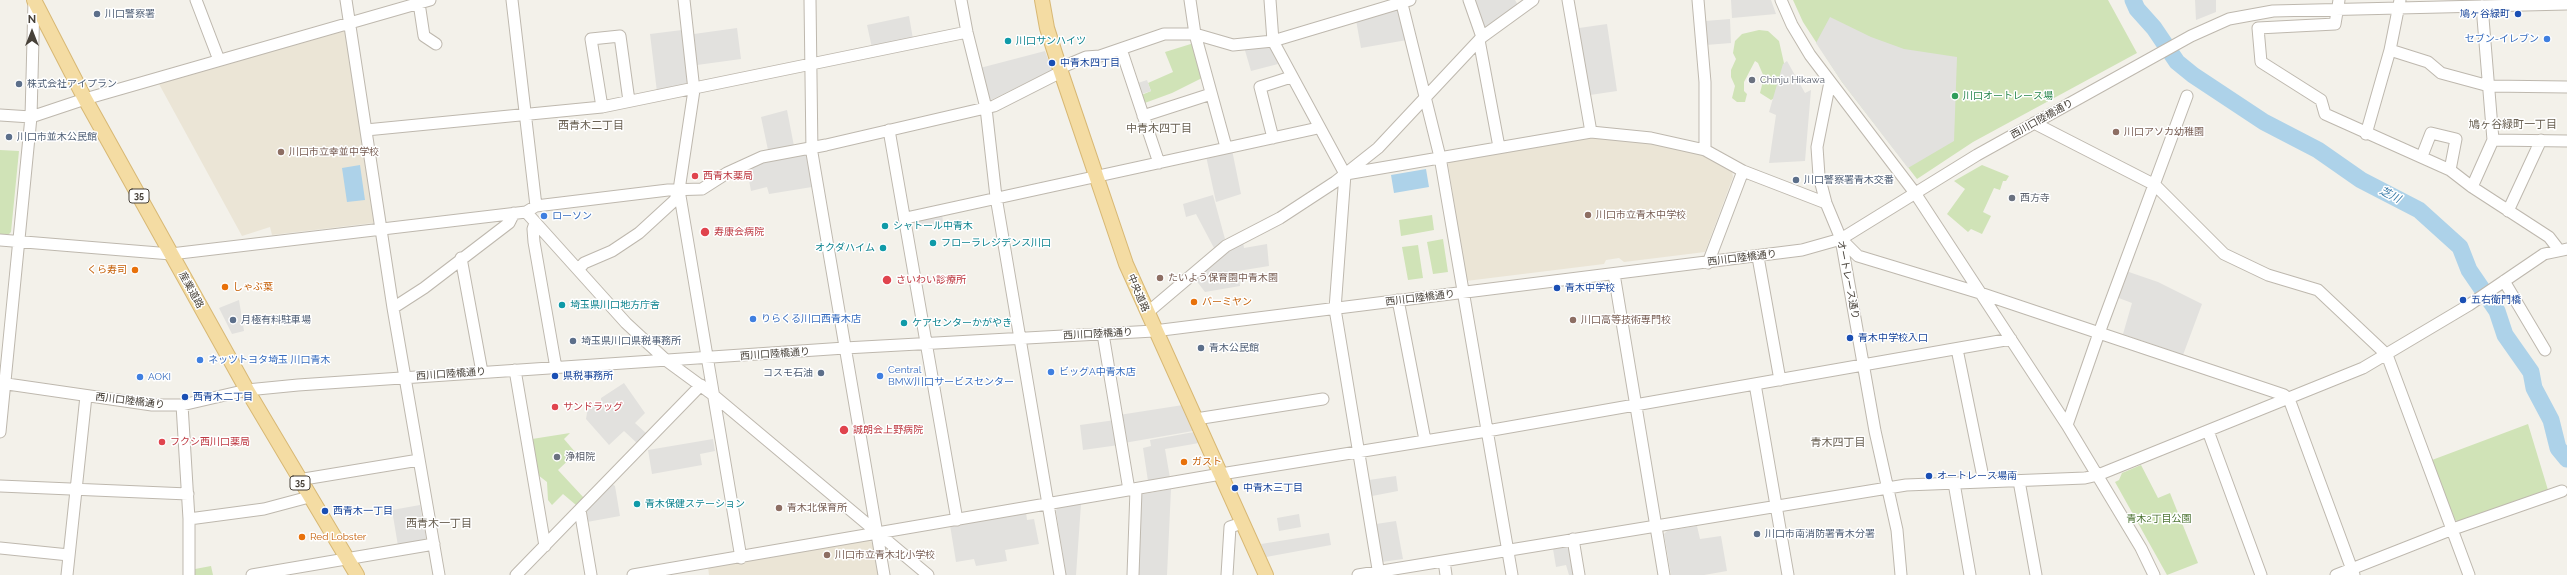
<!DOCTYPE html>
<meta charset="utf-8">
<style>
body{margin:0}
#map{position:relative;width:2567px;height:575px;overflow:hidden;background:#f3f1ea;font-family:Raleway,sans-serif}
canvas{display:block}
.north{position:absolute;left:12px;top:12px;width:40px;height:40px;-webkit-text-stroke:3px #fff;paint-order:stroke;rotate:0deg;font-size:11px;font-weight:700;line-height:16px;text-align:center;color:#474139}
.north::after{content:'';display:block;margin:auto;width:14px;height:18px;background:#474139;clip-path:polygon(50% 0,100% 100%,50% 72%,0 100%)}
</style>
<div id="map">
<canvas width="2567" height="575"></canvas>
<div class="north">N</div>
</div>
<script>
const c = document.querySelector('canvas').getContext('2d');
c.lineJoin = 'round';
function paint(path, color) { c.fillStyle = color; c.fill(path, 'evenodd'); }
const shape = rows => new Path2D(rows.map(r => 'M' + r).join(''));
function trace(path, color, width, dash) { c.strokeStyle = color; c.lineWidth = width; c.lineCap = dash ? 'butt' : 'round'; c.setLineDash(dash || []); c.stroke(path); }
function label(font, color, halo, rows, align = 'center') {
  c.font = font + ' Raleway,"Noto Sans JP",sans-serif'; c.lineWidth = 3; c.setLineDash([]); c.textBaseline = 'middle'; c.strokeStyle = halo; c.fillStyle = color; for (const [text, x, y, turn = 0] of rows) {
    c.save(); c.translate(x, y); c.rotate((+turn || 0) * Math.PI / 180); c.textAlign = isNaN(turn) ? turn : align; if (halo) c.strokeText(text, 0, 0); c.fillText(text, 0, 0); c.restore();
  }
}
const education = shape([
 [344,30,347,32,375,220,373,223,272,235,270,227,242,236,159,84],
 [1589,136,1653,143,1685,150,1703,155,1732,170,1733,177,1705,252,1624,262,1619,258,1606,260,1604,264,1466,281,1448,164,1450,160],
 [868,540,873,543,878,575,709,575,708,567]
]);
const green = shape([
 [1793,0,2108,0,2137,53,1973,142,1917,179,1842,82,1803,22],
 [1759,30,1768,31,1779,41,1786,72,1776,97,1771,100,1760,93,1764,77,1758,63,1755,61,1744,82,1744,91,1747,94,1745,102,1737,102,1732,98,1735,86,1731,77,1731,70,1736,59,1733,53,1735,41,1742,34],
 [1194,43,1202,78,1172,93,1142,104,1139,96,1151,91,1148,83,1173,72,1165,52],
 [0,150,19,151,11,232,8,235,0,235],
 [1982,165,2009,176,2006,181,2003,181,2000,190,1994,188,1983,212,1991,216,1982,234,1971,229,1968,232,1947,214,1965,189,1954,181],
 [1432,215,1434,230,1401,236,1399,220],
 [1443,239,1448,272,1433,274,1427,242],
 [1418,245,1423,278,1408,280,1402,247],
 [2528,424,2548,490,2461,522,2454,520,2432,460],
 [570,433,564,439,576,453,558,470,584,498,576,505,563,494,552,505,548,500,547,482,538,475,532,439],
 [2141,465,2158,498,2170,493,2198,563,2167,575,2115,482,2119,480,2122,473],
 [211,566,213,575,195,575,195,569]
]);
const parking = shape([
 [1473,0,1515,0,1518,5,1487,27,1483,26],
 [1731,0,1771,0,1776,14,1732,18],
 [2195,0,2216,0,2216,12,2196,20],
 [1399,8,1407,40,1361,48,1356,20],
 [909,16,913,39,872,48,867,25],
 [1830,17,1871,37,1904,49,1957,57,1954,141,1908,168,1842,82,1816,43],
 [1730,19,1731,43,1706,45,1705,21],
 [1607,24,1617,91,1590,95,1579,28],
 [737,28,741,59,697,65,694,34],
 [682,30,687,83,685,86,657,92,650,34],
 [1268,43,1278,64,1251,71,1244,47],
 [1045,51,1052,70,991,100,988,99,980,68],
 [1787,61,1805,93,1811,90,1805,161,1769,163,1776,115,1769,112,1783,64],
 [1147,80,1151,91,1139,95,1135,84],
 [787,110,794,146,768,150,761,117],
 [1232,150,1241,194,1216,202,1206,156],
 [803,153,807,155,812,187,769,194,767,187,751,191,747,169,757,163],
 [1213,195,1225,239,1214,248,1196,214,1186,217,1183,204],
 [942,213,943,223,915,228,913,219],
 [1243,242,1244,248,1267,244,1269,266,1238,271,1240,286,1205,292,1195,279,1231,248],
 [2126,271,2158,282,2202,304,2183,355,2123,334,2132,303,2116,297],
 [239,300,244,331,232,334,219,308],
 [624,383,645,413,635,423,647,434,638,444,624,431,609,445,586,419,588,407,601,403,601,398],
 [1183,405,1193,431,1124,443,1119,415],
 [1115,420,1119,445,1083,450,1080,425],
 [1194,432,1199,443,1165,449,1170,478,1148,481,1143,448,1151,446,1150,440],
 [713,439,715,451,700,454,702,465,652,474,648,450],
 [1396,476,1398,491,1372,496,1369,480],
 [611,483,615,486,620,516,587,522,585,510],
 [1171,489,1167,575,1136,575,1139,495],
 [1081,504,1076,575,1066,575,1056,511,1057,508],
 [420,505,426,538,423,542,398,546,392,510],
 [1026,512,1027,520,1034,519,1039,544,1005,550,1007,561,976,566,974,559,956,562,950,525],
 [1299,514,1301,527,1279,531,1277,518],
 [1396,521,1403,559,1382,562,1376,524],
 [1697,526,1700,539,1721,536,1727,571,1704,575,1671,575,1664,534,1667,531],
 [1329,533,1331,545,1266,557,1261,544],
 [1569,546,1576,575,1569,575,1566,565,1556,567,1553,549]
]);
const water = shape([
 [360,165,365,200,347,202,342,168],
 [1426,169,1429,187,1394,193,1391,175]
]);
const river = shape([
 [2133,0,2137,9,2154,28,2177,62,2193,75,2264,122,2318,150,2361,180,2419,210,2460,247,2469,270,2497,311,2505,335,2531,372,2534,388,2551,420,2558,448,2567,459]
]);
const minor = shape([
 [196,0,219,60],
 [346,0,393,308,439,575],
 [512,0,536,206],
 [684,0,694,90,679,190,741,558],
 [810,0,812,153,884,575],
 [961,0,967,32,986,108,996,197,1060,575],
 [1190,0,1195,34,1226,147],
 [1270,0,1273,41,1345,174,1335,309,1379,575],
 [1401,0,1440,157,1512,575],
 [1469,0,1482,37],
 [1568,0,1591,132],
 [1698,0,1705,82,1705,150],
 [1781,0,1792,25,1810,55,1915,193,2067,425,2141,548,2154,575],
 [2339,0,2335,24,2258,28,2261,62,2321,100,2325,114,2450,170,2472,187,2549,237,2559,250],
 [419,3,424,36,436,44],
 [1479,40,1499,147],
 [1121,49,1159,163],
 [2390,50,2428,62,2441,73,2489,86,2567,87],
 [1060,68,1086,57,1100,56,1164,34,1195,34,1233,45,1273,41,1410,0],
 [1830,82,1817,147,1819,176,1826,203,1841,239,1875,431,1897,530,1901,575],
 [602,107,591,39,620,36,629,101],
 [0,115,31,117,85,99,430,0],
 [1143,116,1211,94],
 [2034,123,2155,185,2224,254,2268,275,2318,290,2387,355,2469,575],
 [366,130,602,107,967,32],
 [889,130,957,520],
 [2366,134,2390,50,2400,0],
 [1273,138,1260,87,1291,77],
 [2493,140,2567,141],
 [2422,156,2431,133,2456,139,2450,170],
 [1346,174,1591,132,1651,138,1705,150,1743,171,1826,203],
 [2472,187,2493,140,2482,6],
 [2508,211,2541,140],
 [526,212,626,323,667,361,712,394,928,575],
 [906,218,1318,128],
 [535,223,533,229,534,242,556,368],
 [1841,239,1858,256,1980,293,2284,395,2289,399,2354,575],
 [0,240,171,254,526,212,536,206,668,190,702,189,727,173,762,157,826,145,994,106,1061,72],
 [1758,257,1780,380],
 [461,258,482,372],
 [1708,263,1743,171],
 [579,269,584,263,612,251,639,233,675,200,679,190],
 [1614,274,1664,575],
 [2504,281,2545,350],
 [1398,300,1425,440],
 [393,308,424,288,509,223,514,213],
 [1147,313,1226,246,1280,218,1335,182,1378,148,1482,37,1533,0],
 [1103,334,1129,490],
 [1957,349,1984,482],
 [515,370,545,546],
 [0,383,152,405,182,405,247,390,298,385,845,348,1154,331,1802,250,1841,239,1977,155,2191,36,2229,19,2273,11,2567,4],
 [1755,384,1788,575],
 [182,405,189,519,189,575],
 [1196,419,1323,399],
 [2067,425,2099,333,2187,96],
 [2208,431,2261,575],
 [0,432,31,117,34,0],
 [298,480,419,460],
 [2019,481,2036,575],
 [1954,483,1970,575],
 [0,486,188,494],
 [580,510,591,575],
 [189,519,264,509,309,497],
 [1573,539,1579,575],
 [0,548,69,555],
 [1444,561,1446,575],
 [67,575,86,396],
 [252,575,434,544],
 [516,575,701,385],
 [633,575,1221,474,1487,431,2011,339],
 [1133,575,1136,490],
 [1227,575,1230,527,1242,523],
 [1358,575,1906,485,2085,478,2098,475,2363,368,2469,305,2544,254,2567,249],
 [2336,575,2453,529,2562,491]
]);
const major = shape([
 [34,0,85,99,247,390,357,575],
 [1042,0,1047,28,1061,72,1126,264,1266,575]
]);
const markers = [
 [97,14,4,"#5c6f8a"],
 [2518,14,4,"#1a4fb4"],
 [2547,39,4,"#3f7fe0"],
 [1008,41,4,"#0f9aa8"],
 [1052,63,4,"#1a4fb4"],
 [1752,80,4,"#6b7280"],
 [19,84,4,"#5c6f8a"],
 [1955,96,4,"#2e9e5b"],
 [2116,132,4,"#8d6e63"],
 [9,137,4,"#5c6f8a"],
 [281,152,4,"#8d6e63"],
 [695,176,4,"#e0444e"],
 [1796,180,4,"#5c6f8a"],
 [2012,198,4,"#6b7280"],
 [1588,215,4,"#8d6e63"],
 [544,216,4,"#3f7fe0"],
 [885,226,4,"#0f9aa8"],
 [705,232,5,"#e0444e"],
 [933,243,4,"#0f9aa8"],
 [883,248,4,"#0f9aa8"],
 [135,270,4,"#e8710a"],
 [1160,278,4,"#8d6e63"],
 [887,280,5,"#e0444e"],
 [225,287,4,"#e8710a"],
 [1557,288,4,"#1a4fb4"],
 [2463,300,4,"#1a4fb4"],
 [1194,302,4,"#e8710a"],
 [562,305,4,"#0f9aa8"],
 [753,319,4,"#3f7fe0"],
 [233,320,4,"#5c6f8a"],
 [1573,320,4,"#8d6e63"],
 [904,323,4,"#0f9aa8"],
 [1850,338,4,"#1a4fb4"],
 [573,341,4,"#5c6f8a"],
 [1201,348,4,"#5c6f8a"],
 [200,360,4,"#3f7fe0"],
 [1051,372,4,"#3f7fe0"],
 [821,373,4,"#5c6f8a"],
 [555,376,4,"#1a4fb4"],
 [880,376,4,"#3f7fe0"],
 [140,377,4,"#3f7fe0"],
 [185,397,4,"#1a4fb4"],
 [555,407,4,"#e0444e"],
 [844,430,5,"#e0444e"],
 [162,442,4,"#e0444e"],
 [557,457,4,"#6b7280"],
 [1184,462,4,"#e8710a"],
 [1929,476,4,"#1a4fb4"],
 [1235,488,4,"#1a4fb4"],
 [637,504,4,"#0f9aa8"],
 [779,508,4,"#8d6e63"],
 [325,511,4,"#1a4fb4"],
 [1757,534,4,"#5c6f8a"],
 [302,537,4,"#e8710a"],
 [827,555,4,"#8d6e63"]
];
const shields = [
 [139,196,20],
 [300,483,20]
];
const shieldNames = [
 ["35",139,196],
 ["35",300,483]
];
const serviceNames = [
 ["川口警察署",105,14],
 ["株式会社アイプラン",27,84],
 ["川口市並木公民館",17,137],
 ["川口警察署青木交番",1804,180],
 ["月極有料駐車場",241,320],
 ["埼玉県川口県税事務所",581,341],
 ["青木公民館",1209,348],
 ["コスモ石油",813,373,"right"],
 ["川口市南消防署青木分署",1765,534]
];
const transitNames = [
 ["鳩ヶ谷緑町",2510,14,"right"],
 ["中青木四丁目",1060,63],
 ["青木中学校",1565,288],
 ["五右衛門橋",2471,300],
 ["青木中学校入口",1858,338],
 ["県税事務所",563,376],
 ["西青木二丁目",193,397],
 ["オートレース場南",1937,476],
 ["中青木三丁目",1243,488],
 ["西青木一丁目",333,511]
];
const shopNames = [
 ["セブン-イレブン",2539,39,"right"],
 ["ローソン",552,216],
 ["りらくる川口西青木店",761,319],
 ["ネッツトヨタ埼玉 川口青木",208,360],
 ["Central",888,370],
 ["BMW川口サービスセンター",888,382],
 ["ビッグA中青木店",1059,372],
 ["AOKI",148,377]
];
const cultureNames = [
 ["川口サンハイツ",1016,41],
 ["シャトール中青木",893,226],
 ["フローラレジデンス川口",941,243],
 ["オクダハイム",875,248,"right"],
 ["埼玉県川口地方庁舎",570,305],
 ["ケアセンターかがやき",912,323],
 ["青木保健ステーション",645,504]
];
const worshipNames = [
 ["Chinju Hikawa",1760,80],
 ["西方寺",2020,198],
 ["浄相院",565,457]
];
const leisureNames = [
 ["川口オートレース場",1963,96]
];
const streetNames = [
 ["西川口陸橋通り",2042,119,-29],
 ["西川口陸橋通り",1742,258,-7],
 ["オートレース通り",1848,280,79],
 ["産業道路",191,290,61],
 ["中央道路",1138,293,67],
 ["西川口陸橋通り",1420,298,-7],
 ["西川口陸橋通り",1098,334,-3],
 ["西川口陸橋通り",775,354,-4],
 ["西川口陸橋通り",451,374,-4],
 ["西川口陸橋通り",130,401,7]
];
const educationNames = [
 ["川口アソカ幼稚園",2124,132],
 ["川口市立幸並中学校",289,152],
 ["川口市立青木中学校",1596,215],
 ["たいよう保育園中青木園",1168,278],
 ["川口高等技術専門校",1581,320],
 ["青木北保育所",787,508],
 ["川口市立青木北小学校",835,555]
];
const healthNames = [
 ["西青木薬局",703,176],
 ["寿康会病院",714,232],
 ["さいわい診療所",896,280],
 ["サンドラッグ",563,407],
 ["誠朗会上野病院",853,430],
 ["フクシ西川口薬局",170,442]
];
const foodNames = [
 ["くら寿司",127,270,"right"],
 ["しゃぶ葉",233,287],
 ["バーミヤン",1202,302],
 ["ガスト",1192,462],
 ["Red Lobster",310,537]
];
const parkNames = [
 ["青木2丁目公園",2159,519]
];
const neighbourhoodNames = [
 ["鳩ヶ谷緑町一丁目",2513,125],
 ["西青木二丁目",591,126],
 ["中青木四丁目",1159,129],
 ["青木四丁目",1838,443],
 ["西青木一丁目",439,524]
];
const waterNames = [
 ["芝川",2390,195,27]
];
paint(education, '#ebe5d6');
paint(green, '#d0e3b7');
paint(parking, '#e2e1de');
paint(water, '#add2e9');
trace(river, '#add2e9', 17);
trace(minor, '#beb8ae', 13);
trace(major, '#d8b874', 16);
trace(minor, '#fff', 11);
trace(major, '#f4dca3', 14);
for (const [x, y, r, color] of markers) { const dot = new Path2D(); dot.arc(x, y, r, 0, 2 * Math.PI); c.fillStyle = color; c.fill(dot); trace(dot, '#fff', 1.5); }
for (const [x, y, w] of shields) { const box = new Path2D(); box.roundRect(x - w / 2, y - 7, w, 14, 3); c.fillStyle = '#fff'; c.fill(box); trace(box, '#474139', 1); }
label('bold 9px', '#474139', null, shieldNames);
label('10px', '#4e5e75', '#fff', serviceNames, 'left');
label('10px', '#164399', '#fff', transitNames, 'left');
label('10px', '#366cbe', '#fff', shopNames, 'left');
label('10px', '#0d838f', '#fff', cultureNames, 'left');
label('10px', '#5b616d', '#fff', worshipNames, 'left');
label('10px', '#27864d', '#fff', leisureNames, 'left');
label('10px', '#474139', '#fff', streetNames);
label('10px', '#785e54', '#fff', educationNames, 'left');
label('10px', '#be3a42', '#fff', healthNames, 'left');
label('10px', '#c56008', '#fff', foodNames, 'left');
label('10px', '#4b7332', '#fff', parkNames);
label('11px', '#685f51', '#fff', neighbourhoodNames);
label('italic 11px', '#3c7ca8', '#fff', waterNames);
</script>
